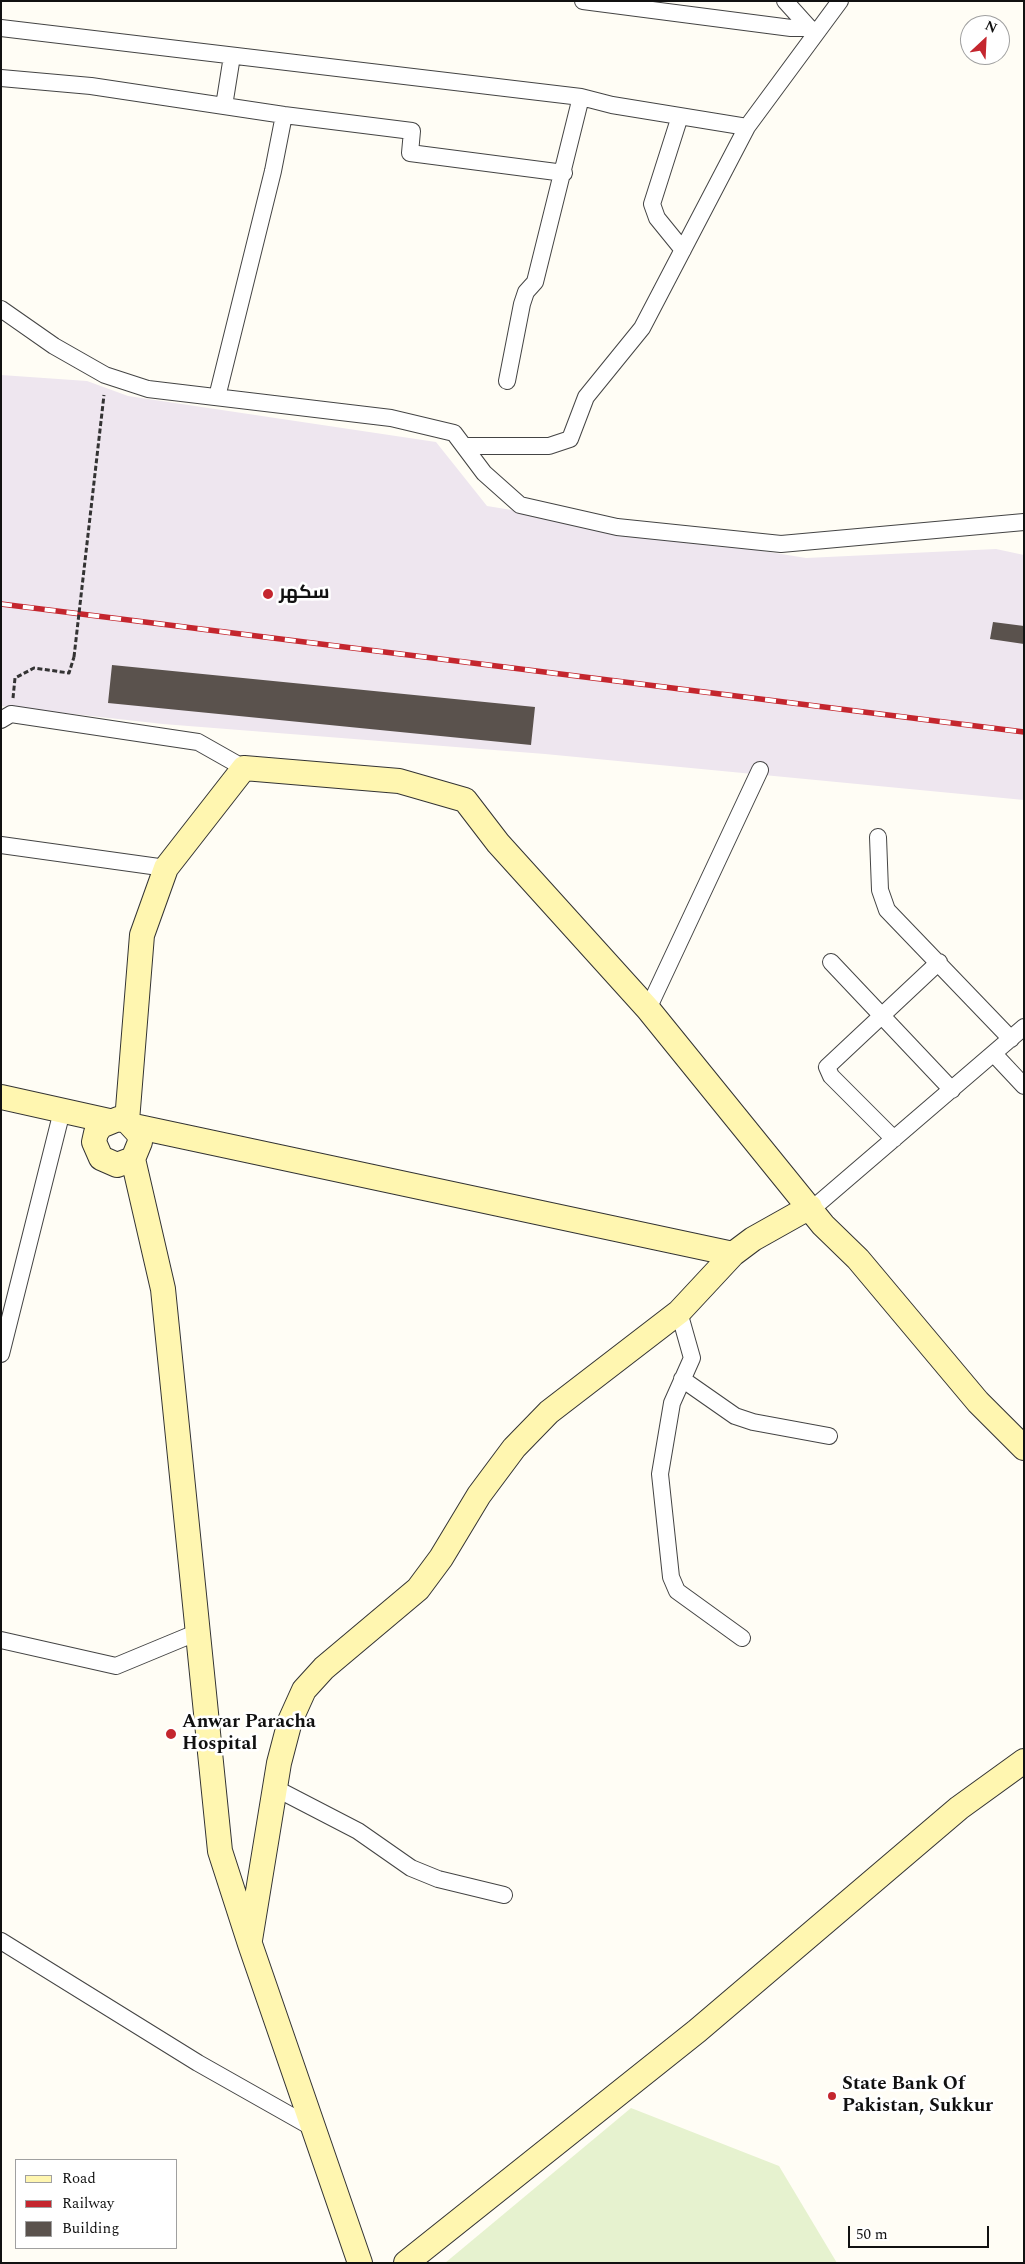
<!DOCTYPE html>
<meta charset="utf-8">
<style>
body{margin:0}
#map{position:relative;width:1025px;height:2264px;overflow:hidden;background:#fffdf5;font-family:Spectral,serif}
canvas{display:block}
.frame{position:absolute;inset:0;border:2px solid #111;pointer-events:none}
.legend{position:absolute;left:15px;top:2159px;width:162px;height:90px;box-sizing:border-box;background:#fff;border:1px solid #a0a0a0;margin:0;padding:6px 9px;list-style:none;font-size:15px;color:#111}
.legend li{display:flex;align-items:center;gap:10px;height:25px}
.legend b{width:25px;border:1px solid #a0a0a0}
.north{position:absolute;left:960px;top:15px;width:50px;height:50px;box-sizing:border-box;background:#fff;border:1px solid #a0a0a0;border-radius:50%;rotate:25deg;font-size:14px;font-weight:700;line-height:20px;text-align:center;color:#111}
.north::after{content:'';display:block;margin:auto;width:18px;height:22px;background:#c4262e;clip-path:polygon(50% 0,100% 100%,50% 72%,0 100%)}
.scale{position:absolute;left:848px;top:2226px;width:141px;height:22px;box-sizing:border-box;border:2px solid #111;border-top:0;padding-left:6px;font-size:15px;line-height:18px;white-space:nowrap;color:#111;-webkit-text-stroke:4px #fff;paint-order:stroke}
</style>
<div id="map">
<canvas width="1025" height="2264"></canvas>
<div class="frame"></div>
<ul class="legend">
<li><b style="height:6px;background:#fff6b0"></b>Road</li>
<li><b style="height:6px;background:#c4262e"></b>Railway</li>
<li><b style="height:14px;background:#5a524d"></b>Building</li>
</ul>
<div class="north">N</div>
<div class="scale">50 m</div>
</div>
<script>
const c = document.querySelector('canvas').getContext('2d');
c.lineJoin = 'round';
function paint(path, color) { c.fillStyle = color; c.fill(path, 'evenodd'); }
const shape = rows => new Path2D(rows.map(r => 'M' + r).join(''));
function trace(path, color, width, dash) { c.strokeStyle = color; c.lineWidth = width; c.lineCap = dash ? 'butt' : 'round'; c.setLineDash(dash || []); c.stroke(path); }
function label(font, color, halo, rows, align = 'center') {
  c.font = font + ' Spectral,Cairo,serif'; c.lineWidth = 5; c.setLineDash([]); c.textBaseline = 'middle'; c.strokeStyle = halo; c.fillStyle = color; for (const [text, x, y, turn = 0] of rows) {
    c.save(); c.translate(x, y); c.rotate((+turn || 0) * Math.PI / 180); c.textAlign = isNaN(turn) ? turn : align; if (halo) c.strokeText(text, 0, 0); c.fillText(text, 0, 0); c.restore();
  }
}
const industrial = shape([
 [1,375,87,381,128,396,436,442,487,506,806,558,996,549,1024,555,1024,800,545,754,163,724,1,706]
]);
const pitch = shape([
 [631,2108,779,2166,837,2263,445,2263]
]);
const building = shape([
 [993,622,1024,626,1024,644,990,639],
 [112,665,535,707,531,745,108,703]
]);
const path = shape([
 [13,698,15,678,34,668,69,673,74,657]
]);
const street = shape([
 [583,1,791,28,810,28],
 [785,1,814,33],
 [1,28,581,97,612,105,747,127],
 [1,78,91,86,284,115,412,131,410,153,564,173],
 [224,106,232,56],
 [680,116,652,204,657,218,683,250],
 [1,309,54,346,105,375,148,389,391,418,454,433,484,473,520,505,617,527,781,544,1024,522],
 [507,381,522,304,526,292,535,282,581,97],
 [217,397,273,171,284,115],
 [465,446,549,446,570,439,586,397,642,328,747,127,840,1],
 [1,720,11,714,198,742,244,768],
 [878,837,880,890,887,910,1011,1039],
 [1,845,166,868],
 [831,962,952,1090],
 [648,1009,760,770],
 [994,1054,1024,1086],
 [894,1139,831,1076,827,1067,939,962],
 [810,1207,819,1203,1024,1027],
 [679,1312,692,1358,672,1403,660,1474,671,1577,677,1591,742,1638],
 [1,1354,62,1111],
 [682,1379,735,1416,753,1422,829,1436],
 [1,1640,116,1666,198,1632],
 [275,1788,358,1831,411,1868,438,1879,504,1895],
 [1,1941,198,2063,313,2128]
]);
const secondary = shape([
 [1,1097,109,1121],
 [127,1121,142,935,166,868,244,768,399,781,465,800,498,843,648,1009,823,1225,858,1259,978,1402,1024,1448],
 [134,1126,733,1254],
 [133,1159,117,1165,101,1158,94,1142,96,1133,101,1126,118,1119,127,1121,139,1134,140,1142,133,1159,163,1289,220,1851,250,1944,360,2263],
 [250,1940,279,1763,290,1721,304,1690,324,1668,418,1589,441,1558,479,1495,514,1448,549,1412,679,1312,733,1254,753,1239,810,1207],
 [406,2263,697,2031,959,1808,1024,1761]
]);
const rail = shape([
 [1,604,1024,732]
]);
const pathBridge = shape([
 [74,657,104,395]
]);
const markers = [
 [268,594,6,"#c4262e"],
 [171,1734,6,"#c4262e"],
 [832,2096,5,"#c4262e"]
];
const poiNames = [
 ["سكهر",279,594],
 ["Anwar Paracha",182,1723],
 ["Hospital",182,1745],
 ["State Bank Of",842,2085],
 ["Pakistan, Sukkur",842,2107]
];
paint(industrial, '#eee6ef');
paint(pitch, '#e6f2cf');
paint(building, '#5a524d');
trace(street, '#444', 18);
trace(secondary, '#333', 26);
trace(path, '#333', 3, [5, 2.5]);
trace(street, '#fff', 16);
trace(secondary, '#fff6b0', 24);
trace(rail, '#c4262e', 5.5);
trace(rail, '#fff', 4, [11]);
trace(pathBridge, '#333', 3, [5, 2.5]);
for (const [x, y, r, color] of markers) { const dot = new Path2D(); dot.arc(x, y, r, 0, 2 * Math.PI); c.fillStyle = color; c.fill(dot); trace(dot, '#fff', 2); }
label('bold 19px', '#111', '#fff', poiNames, 'left');
</script>
